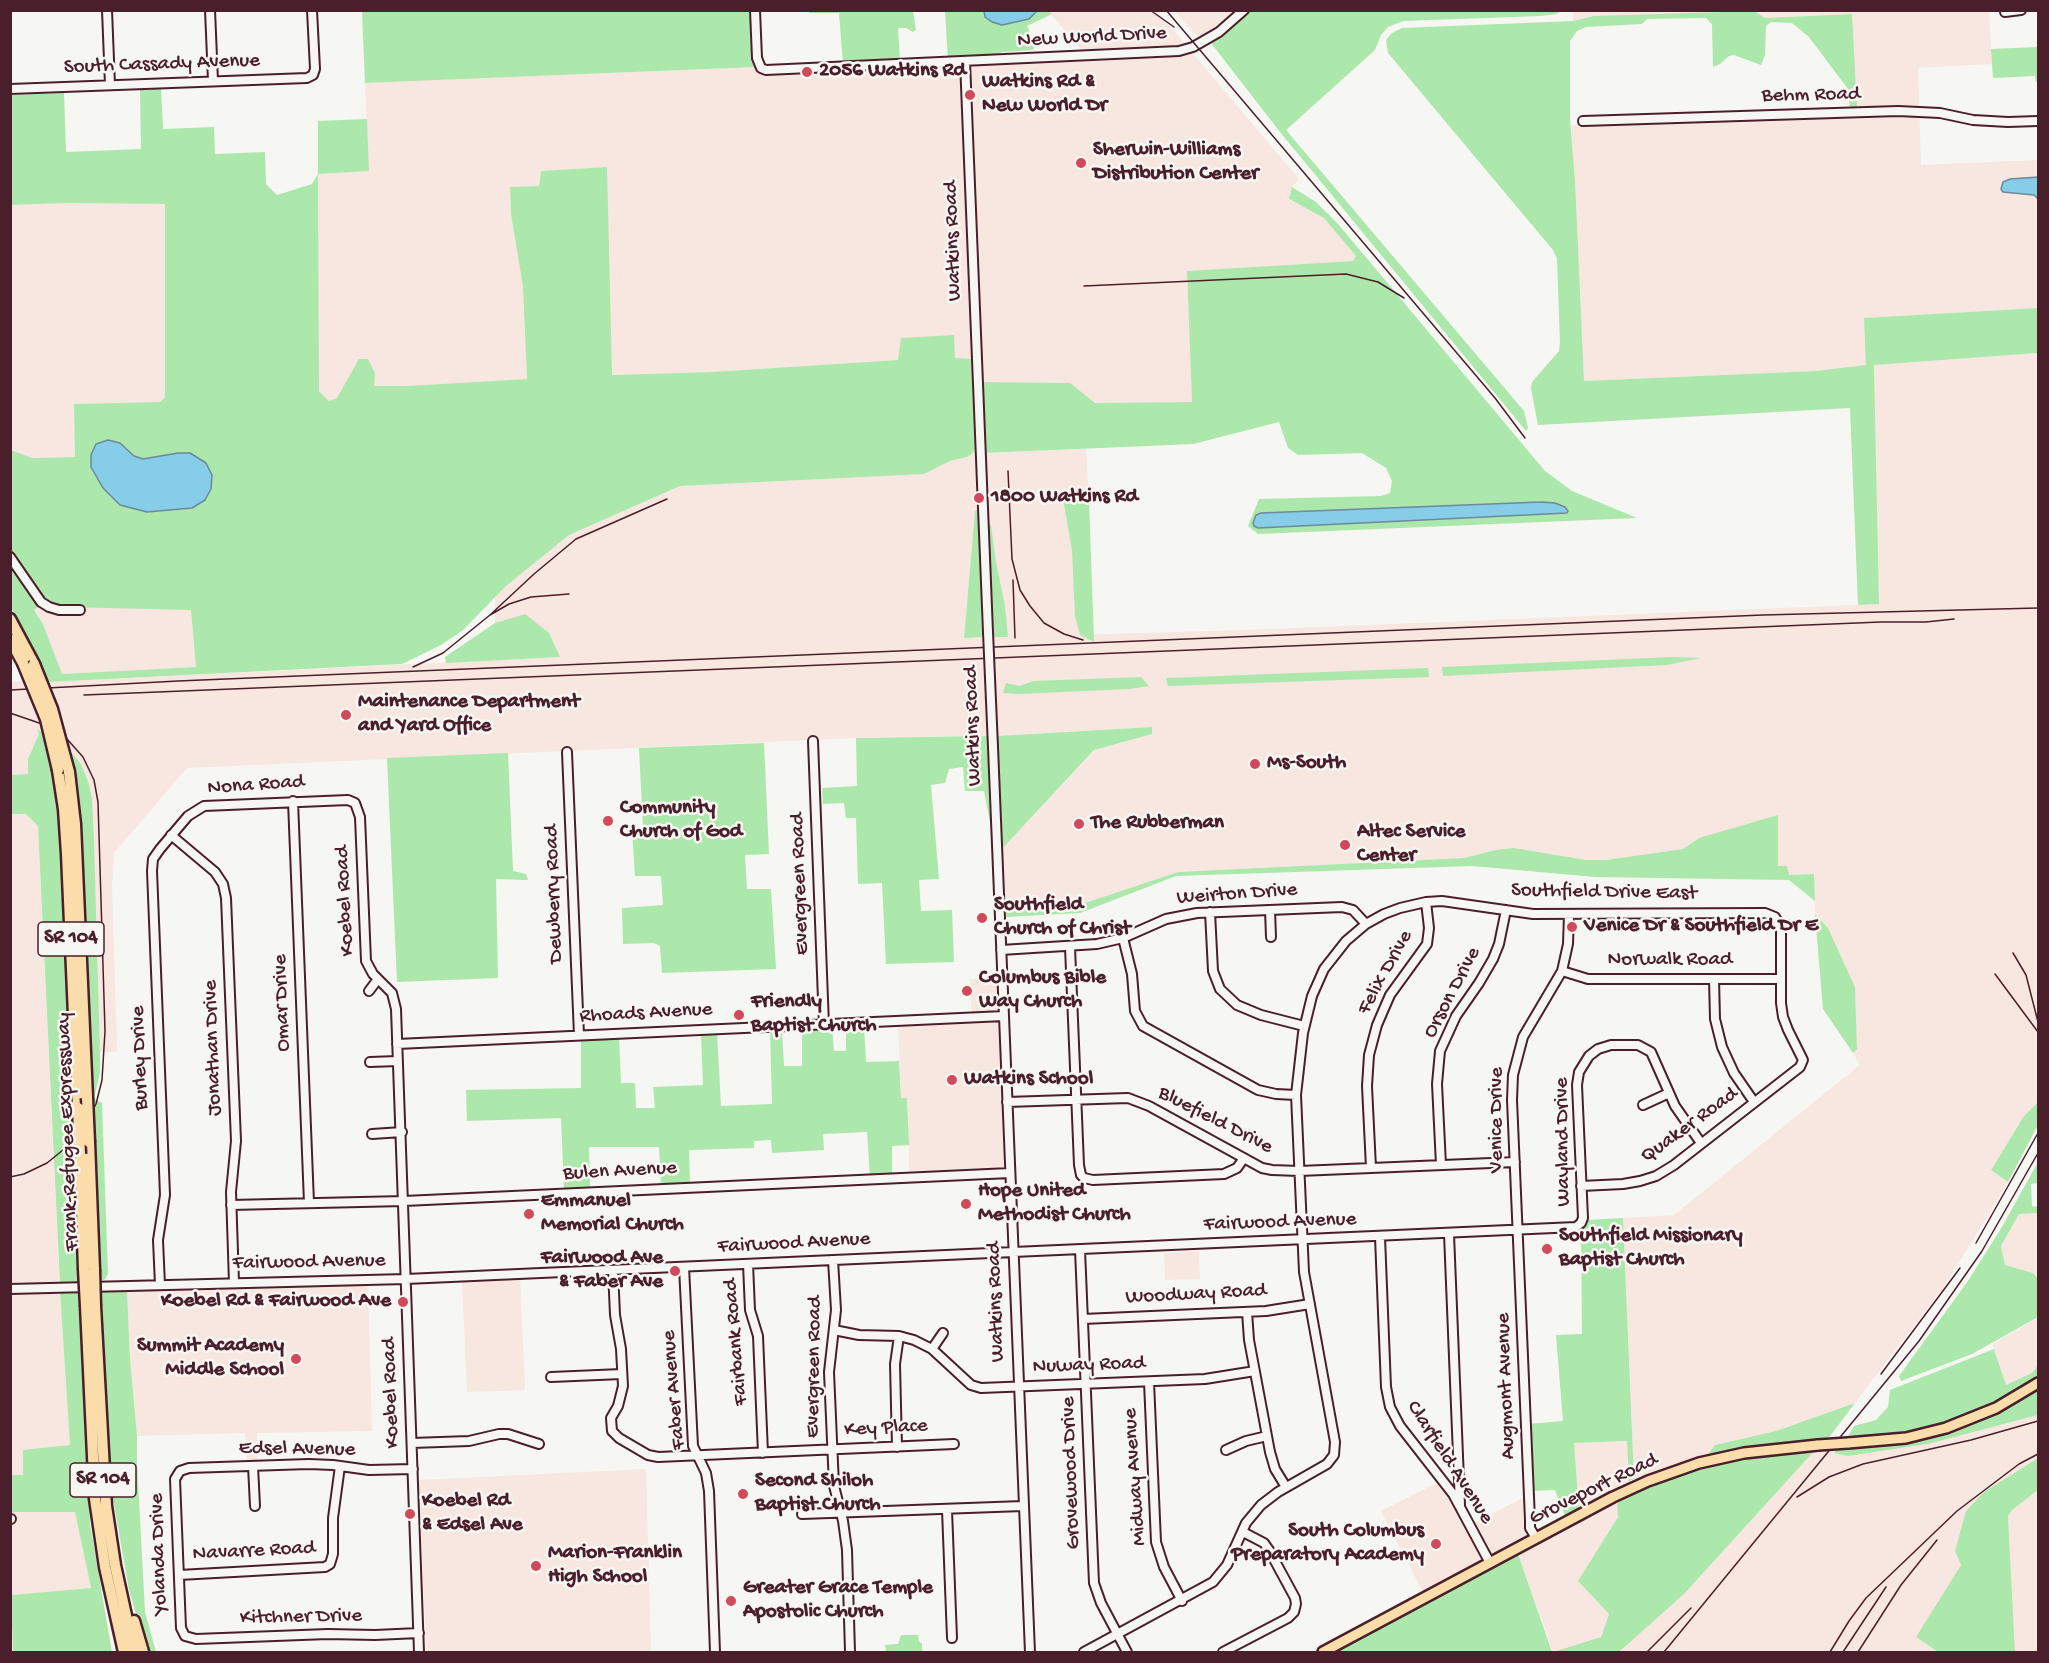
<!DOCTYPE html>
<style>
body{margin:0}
#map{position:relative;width:2049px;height:1663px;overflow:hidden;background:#f6f6f2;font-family:"Gochi Hand",sans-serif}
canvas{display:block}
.frame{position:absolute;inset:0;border:12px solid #4a1f2b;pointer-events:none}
</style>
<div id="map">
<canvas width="2049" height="1663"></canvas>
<div class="frame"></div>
</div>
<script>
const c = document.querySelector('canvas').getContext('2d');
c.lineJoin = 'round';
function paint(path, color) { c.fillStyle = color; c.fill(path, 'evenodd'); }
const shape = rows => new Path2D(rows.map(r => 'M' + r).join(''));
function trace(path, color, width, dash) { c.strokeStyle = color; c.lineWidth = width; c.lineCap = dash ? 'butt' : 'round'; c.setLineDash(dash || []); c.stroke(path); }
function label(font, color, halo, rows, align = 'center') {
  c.font = font + ' "Gochi Hand",sans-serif'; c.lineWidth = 5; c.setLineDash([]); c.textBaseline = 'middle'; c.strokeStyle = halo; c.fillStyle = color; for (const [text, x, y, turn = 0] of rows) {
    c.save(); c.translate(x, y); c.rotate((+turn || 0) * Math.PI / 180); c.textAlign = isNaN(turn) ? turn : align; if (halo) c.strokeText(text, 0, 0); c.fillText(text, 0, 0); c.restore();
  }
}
const built = shape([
 [1048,11,1157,11,1299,179,1292,187,1289,200,1325,218,1357,255,1353,261,1187,271,1192,402,1095,403,1069,383,973,382,972,359,955,359,954,336,898,360,712,372,611,375,606,167,541,171,539,186,510,187,511,214,523,287,527,379,406,386,373,386,375,373,368,360,337,398,329,401,319,391,318,174,369,171,365,83,755,67,844,68,984,59,995,55,1081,52,1081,49],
 [1174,11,1238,11,1206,36,1197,36],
 [1573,11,1989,11,1992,64,1918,68,1921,165,2038,160,2038,308,1865,318,1867,365,1816,371,1584,381,1571,125,1850,115,1852,14,1765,18,1594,16,1573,21],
 [68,203,165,204,165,397,160,402,74,404,76,457,32,458,11,450,10,205],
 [2038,353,2038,1102,2024,1116,1991,1169,2008,1182,1989,1214,1943,1288,1855,1403,1776,1431,1715,1445,1706,1457,1634,1479,1623,1218,1674,1215,1860,1065,1853,1053,1857,1049,1855,987,1828,928,1815,914,1814,874,1789,875,1778,866,1699,838,1683,849,1606,860,1586,860,1514,848,1495,850,1464,858,1178,872,1076,906,1002,909,1000,851,1095,750,1151,734,1152,727,987,736,878,737,187,768,114,853,112,885,117,1052,100,1052,94,841,72,753,38,730,39,734,28,759,28,774,11,775,11,682,24,681,25,683,560,657,525,614,495,623,495,597,505,586,569,535,680,486,924,474,950,461,967,457,972,454,976,446,979,509,975,511,964,638,1008,636,1005,606,996,562,991,525,986,522,984,453,1086,449,1089,500,1063,500,1072,551,1080,635,1272,629,1879,604,1874,365],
 [47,602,63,607,191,609,196,667,62,674,43,624,34,610],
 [10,814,26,814,38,826,60,1291,70,1445,24,1450,23,1475,11,1475],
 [999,977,1007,1168,1003,1171,909,1175,908,1104,907,1098,901,1098,898,1023,972,1020,970,979],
 [2038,1213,2038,1279,2033,1273,2005,1265,2001,1246,2019,1214],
 [1199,1251,1200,1279,1165,1280,1164,1253],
 [520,1277,525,1390,467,1392,462,1280],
 [368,1284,372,1431,257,1433,258,1462,247,1462,245,1433,137,1436,130,1359,127,1290],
 [2037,1318,2038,1365,2032,1373,2006,1385,1993,1344],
 [2038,1415,2038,1458,1984,1492,1961,1565,1916,1637,1938,1652,1619,1652,1684,1594,1816,1449,1849,1456,1928,1444],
 [1627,1441,1631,1495,1617,1501,1618,1517,1578,1581,1609,1614,1600,1637,1553,1652,1518,1554,1488,1570,1483,1560,1424,1594,1381,1511,1439,1482,1466,1527,1527,1496,1530,1536,1579,1511,1573,1443],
 [646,1469,651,1652,426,1652,419,1480],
 [2038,1490,2038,1652,2015,1652,2008,1516,2012,1510],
 [75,1511,91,1588,11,1595,13,1652,10,1652,10,1512]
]);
const green = shape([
 [362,11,751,11,755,67,365,83],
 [809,11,913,11,916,30,913,32,906,28,898,28,900,61,843,63,839,13,809,13],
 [945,11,984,11,986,17,992,22,1036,13,1037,11,1048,11,1052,14,1027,26,1036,44,1033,50,1002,52,984,59,948,59],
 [1251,11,1561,11,1557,14,1540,16,1403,21,1388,27,1381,35,1375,50,1286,130,1524,411,1528,428,1526,431,1280,132,1211,43],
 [1754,11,1765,18,1852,14,1857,109,1850,109,1848,89,1809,37,1792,23,1771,22,1766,26,1765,55,1761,65,1734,55,1729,56,1720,64,1713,67,1712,24,1706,18,1647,19,1642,24,1586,27,1577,31,1570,41,1570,119,1575,182,1584,381,1816,371,1866,365,1864,318,2038,308,2038,353,1874,365,1879,604,1858,605,1850,408,1538,425,1531,388,1532,382,1559,351,1560,343,1557,259,1553,250,1388,53,1386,40,1392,33,1402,28,1573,21,1594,16],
 [2038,47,2038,82,2036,82,2035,76,1993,78,1991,49],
 [140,88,161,88,163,129,214,127,215,154,265,152,266,184,277,195,312,184,318,174,318,121,367,119,369,171,318,174,319,391,329,401,337,398,359,359,368,359,375,373,374,386,406,386,527,379,523,287,511,214,510,187,539,186,541,171,607,167,612,375,712,372,898,360,901,338,954,335,955,358,972,359,976,446,972,454,967,457,950,461,924,474,680,486,569,535,506,586,463,630,441,645,402,664,48,682,11,607,10,563,38,607,34,610,43,624,62,674,196,667,191,610,63,607,47,602,37,590,11,550,11,450,32,458,75,457,74,404,160,402,165,397,165,204,68,203,11,205,11,95,64,93,66,152,141,149],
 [120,443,134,456,143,459,178,453,192,508,147,512,120,505,91,467,91,455,96,444],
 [1292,187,1316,202,1338,224,1545,471,1572,491,1637,518,1258,534,1248,526,1259,499,1381,496,1390,493,1392,481,1386,468,1362,453,1298,455,1288,448,1279,422,1193,444,984,453,981,382,1070,383,1095,403,1192,402,1187,271,1353,261,1356,256,1324,218,1289,199],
 [1063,499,1089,500,1094,642,1080,635,1075,616,1072,551],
 [979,509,982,637,964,638,975,511],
 [986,522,991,525,996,562,1005,606,1008,637,994,637],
 [525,614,549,633,560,657,446,663,445,657,495,623],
 [1672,657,1701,658,1667,665,1443,676,1442,667],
 [1428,668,1429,677,1168,686,1166,678],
 [1141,677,1149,686,1130,689,1019,694,1003,693,1006,683,1020,686,1033,681],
 [1152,727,1152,734,1094,750,1000,851,996,736],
 [37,729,46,735,55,784,61,838,80,1283,60,1284,38,826,26,814,11,814,10,775,28,774,28,759,39,734],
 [987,736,992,833,984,791,965,791,963,767,949,769,945,783,931,785,939,879,919,880,921,911,952,910,954,962,886,964,882,883,858,884,856,818,846,818,844,803,823,804,822,788,857,786,856,738],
 [764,743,769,854,745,855,747,889,771,889,776,969,662,973,660,946,654,943,623,944,622,908,663,905,661,876,635,876,632,829,643,828,639,748],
 [72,753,81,764,89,784,92,799,94,841,100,1052,100,1072,94,1099,102,1103,108,1274,105,1279,100,1281,81,844,79,802],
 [508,753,513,871,526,874,528,880,496,879,498,978,397,982,387,758],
 [1778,815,1778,866,1787,866,1789,875,1814,874,1815,901,1789,880,1595,877,1472,866,1176,876,1080,913,1006,917,1006,909,1076,906,1178,872,1464,858,1495,850,1514,848,1586,860,1606,860,1683,849,1699,838],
 [1815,914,1828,928,1855,987,1857,1049,1853,1053,1823,1009],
 [864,1026,866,1062,899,1061,901,1098,907,1098,909,1145,892,1146,892,1176,870,1176,867,1132,823,1134,824,1150,772,1153,771,1140,754,1141,754,1148,689,1150,690,1185,661,1186,659,1147,589,1147,590,1187,564,1189,561,1118,467,1121,466,1090,581,1088,581,1039,619,1037,621,1083,635,1083,636,1108,655,1108,653,1087,703,1085,701,1033,717,1032,721,1106,772,1104,770,1030,782,1030,784,1066,802,1066,802,1029,832,1027,834,1051,846,1051,846,1027],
 [2038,1102,2038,1125,2008,1182,1991,1170,2024,1116],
 [2038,1162,2038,1183,2031,1184,2032,1206,2038,1207,2038,1213,2019,1214,2001,1246,2005,1265,2033,1273,2038,1279,2038,1317,1972,1354,1901,1381,1899,1376,1968,1281,2002,1227],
 [1623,1218,1634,1479,1629,1481,1627,1441,1574,1443,1579,1511,1566,1518,1555,1490,1531,1491,1528,1424,1563,1421,1556,1335,1582,1334,1581,1229,1587,1220],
 [127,1290,130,1359,137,1436,137,1463,145,1612,156,1652,147,1652,129,1590,111,1487,106,1430,101,1291],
 [60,1291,80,1291,90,1524,112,1652,13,1652,11,1595,91,1588,75,1512,11,1512,10,1475,23,1475,23,1450,70,1445],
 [1994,1349,2006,1385,2032,1373,2038,1365,2038,1378,1981,1410,1953,1422,1920,1431,1893,1435,1847,1438,1854,1426,1876,1420,1888,1407,1890,1390],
 [2038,1388,2038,1415,1928,1444,1848,1456,1834,1453,1837,1448,1921,1440,1960,1429,1987,1417],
 [1855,1403,1827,1440,1762,1446,1706,1457,1715,1445,1776,1431],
 [1816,1449,1684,1594,1619,1652,1553,1652,1601,1637,1609,1614,1578,1581,1618,1517,1617,1501,1693,1470,1739,1459],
 [2038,1458,2038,1490,2012,1510,2008,1516,2015,1652,1938,1652,1916,1637,1961,1565,1955,1551,1966,1511,1984,1492],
 [1518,1554,1552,1652,1335,1652,1488,1570],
 [901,1635,918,1635,919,1641,922,1644,922,1652,886,1652,885,1645,898,1644]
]);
const water = shape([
 [984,11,984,10,1037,11,1029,19,1002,25,992,22,985,17,984,11],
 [2038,177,2038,199,2034,195,2003,192,2001,189,2003,182,2010,179,2038,177],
 [108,440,120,443,134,456,143,459,178,453,190,453,206,463,212,475,211,489,205,500,192,508,147,512,120,505,103,488,91,467,91,455,96,444,108,440],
 [1541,502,1555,503,1565,507,1568,511,1567,513,1258,528,1254,526,1253,523,1256,515,1261,513,1541,502]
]);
const minor = shape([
 [107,10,110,85],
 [210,10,213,81],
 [755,10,757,58,761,68,766,70,1179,51,1193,47,1219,32,1244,10],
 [2005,12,2021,10],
 [965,61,988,632],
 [10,89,307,78,313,75,315,69,312,10],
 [1583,121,1898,111,1940,113,1973,120,2008,122,2038,121],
 [10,557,41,602,49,607,59,610,80,610],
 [813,741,824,1025],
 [993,747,1030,1652],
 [567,752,579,1035],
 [293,801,309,1203],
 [171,835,215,872,223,884,226,898,236,1141,231,1192,234,1283],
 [1270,910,1271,937],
 [1210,912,1213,971,1220,989,1237,1005,1261,1015,1304,1026],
 [1123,938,1132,974,1135,1011,1143,1026,1258,1090,1276,1094,1296,1095],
 [1070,947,1079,1165,1081,1175,1084,1178,1093,1180,1224,1174,1237,1168,1244,1158],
 [1001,950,1097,944,1123,938,1166,919,1197,913,1342,907,1353,910,1366,924],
 [1562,971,1588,979,1780,979],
 [1714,979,1715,1019,1722,1047,1734,1073,1754,1102],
 [369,991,378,979],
 [397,1044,1004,1016],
 [370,1062,398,1061],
 [1007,1102,1128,1098,1149,1106,1262,1168,1272,1170,1299,1171,1515,1162],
 [1643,1105,1669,1093],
 [372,1134,402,1132],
 [1441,1165,1437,1084,1440,1051,1456,1016,1479,983,1493,959,1499,944,1506,910],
 [1371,1168,1367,1086,1369,1055,1377,1025,1390,995,1427,944,1429,928,1426,902],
 [231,1205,404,1201,1010,1173],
 [1449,1234,1460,1505],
 [1380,1237,1386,1387,1390,1407,1400,1426,1453,1494,1490,1563],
 [1080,1250,1094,1583,1101,1603,1127,1652],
 [833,1260,836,1310,829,1372,834,1486,843,1521,847,1550,850,1652],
 [748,1264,750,1310,758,1336,763,1453],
 [684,1267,693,1446,706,1473,709,1491,715,1652],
 [613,1270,615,1315,621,1349,623,1386,618,1406,611,1418,612,1431,619,1438,648,1455,658,1457,954,1444],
 [160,1285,158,1240,165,1195,152,871,153,859,160,849,188,816,204,806,348,800,355,803,360,817,366,961,373,974,392,993,396,1009,419,1652],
 [10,1289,406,1279,1576,1227,1581,1223,1583,1218,1577,1085,1579,1072,1589,1056,1598,1049,1611,1045,1638,1045,1651,1052,1675,1106,1701,1143],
 [1247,1312,1249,1340,1270,1452,1275,1469,1286,1487],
 [1083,1319,1266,1311,1310,1304],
 [834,1330,859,1335,899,1336,914,1340,932,1349,971,1385,981,1388,1205,1379,1255,1371],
 [932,1349,943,1333],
 [551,1377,622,1374],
 [1149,1382,1156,1542,1164,1567,1182,1601],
 [412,1443,469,1441,499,1434,508,1434,539,1444],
 [897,1447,895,1364,899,1336],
 [1226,1450,1246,1441,1267,1436],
 [253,1466,255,1506],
 [413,1469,369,1470,333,1465,309,1464,189,1468,180,1471,175,1479,181,1628,185,1636,196,1639,328,1634,375,1635,419,1633],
 [947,1510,952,1638],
 [802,1514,1023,1506],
 [10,1519,11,1519],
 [1536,1538,1530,1528,1530,1520,1512,1100,1513,1075,1523,1037,1562,971,1568,944,1569,914],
 [179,1575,325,1567,330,1564,333,1554,333,1518,340,1466],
 [1084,1652,1213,1582,1227,1565,1246,1523,1261,1505,1278,1492,1327,1464,1334,1455,1335,1442,1304,1272,1296,1095,1303,1033,1312,996,1324,969,1346,941,1366,924,1384,914,1400,908,1426,902,1442,901,1533,914,1765,913,1775,917,1781,927,1781,1003,1783,1017,1788,1030,1803,1060,1800,1067,1674,1165,1656,1176,1640,1181,1623,1184,1581,1186],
 [1223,1652,1288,1618,1294,1612,1296,1604,1295,1598,1269,1550,1264,1543,1243,1532]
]);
const major = shape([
 [1848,1443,1906,1438,1946,1428,1996,1408,2038,1383],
 [1323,1652,1613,1497,1648,1481,1699,1463,1744,1453,1818,1445]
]);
const highway = shape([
 [10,619,34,664],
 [10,639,23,663],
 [58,770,64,809,67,854,78,1108],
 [69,772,75,824,87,1098],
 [89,1142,94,1270],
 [80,1154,84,1269],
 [86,1306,95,1499,105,1567,124,1652],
 [95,1306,106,1506,115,1565,134,1652],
 [134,1621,143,1652]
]);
const rail = shape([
 [1150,10,1174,27],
 [1166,10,1495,398,1525,438],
 [1084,286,1346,274,1378,282,1404,298],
 [1008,471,1012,559,1020,590,1030,606,1044,623,1064,634,1083,640],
 [1013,580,1015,638],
 [490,615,534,574,576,539,667,499],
 [413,667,443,653,490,615,509,604,531,597,569,594],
 [10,690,178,681,1763,615,2038,608],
 [84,695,1881,622,1926,622,1954,619],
 [10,713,45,725,67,739,83,757,94,780,98,802,105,1031,102,1080,96,1104,84,1126,63,1150,47,1163,24,1174,10,1177],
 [2013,953,2026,975,2038,1022],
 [1995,974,2038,1032],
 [1976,1243,2038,1133],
 [1881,1374,1960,1268],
 [1797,1497,1829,1477,1863,1464,1971,1440,2038,1421],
 [1647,1652,1691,1608],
 [1664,1652,1919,1341,1982,1251,2038,1153],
 [1830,1652,1849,1621,1866,1598,1957,1511,2019,1464,2038,1454],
 [1843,1652,1886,1587],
 [1858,1652,1901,1585,1937,1540]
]);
const minorBridge = shape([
 [988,632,993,747]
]);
const majorBridge = shape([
 [1818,1445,1848,1443]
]);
const highwayBridge = shape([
 [23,663,46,719,58,770],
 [34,664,52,709,69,772],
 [87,1098,89,1142],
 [78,1108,80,1154],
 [84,1269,86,1306],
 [94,1270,95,1306]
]);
const markers = [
 [807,72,6,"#d1495b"],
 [970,95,6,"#d1495b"],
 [1081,163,6,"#d1495b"],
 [979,498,6,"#d1495b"],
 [346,715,6,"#d1495b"],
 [1255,764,6,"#d1495b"],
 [608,821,6,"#d1495b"],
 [1079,824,6,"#d1495b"],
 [1345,845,6,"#d1495b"],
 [982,918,6,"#d1495b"],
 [1572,927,6,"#d1495b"],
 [967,991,6,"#d1495b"],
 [739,1015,6,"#d1495b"],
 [952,1080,6,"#d1495b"],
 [966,1204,6,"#d1495b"],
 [529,1214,6,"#d1495b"],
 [1547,1249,6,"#d1495b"],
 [675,1271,6,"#d1495b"],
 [403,1302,6,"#d1495b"],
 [296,1359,6,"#d1495b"],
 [743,1494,6,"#d1495b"],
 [410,1514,6,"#d1495b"],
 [1436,1544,6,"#d1495b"],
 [536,1566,6,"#d1495b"],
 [731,1601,6,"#d1495b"]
];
const shields = [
 [71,939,66],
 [103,1480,66]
];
const shieldNames = [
 ["SR 104",71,939],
 ["SR 104",103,1480]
];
const streetNames = [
 ["New World Drive",1092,38,-3],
 ["South Cassady Avenue",162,65,-2],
 ["Behm Road",1811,96,-1],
 ["Watkins Road",954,241,-92],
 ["Watkins Road",974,726,-92],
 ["Nona Road",256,786,-4],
 ["Evergreen Road",801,884,-92],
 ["Southfield Drive East",1604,893,1],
 ["Dewberry Road",555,894,-92],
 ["Weirton Drive",1237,895,-4],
 ["Koebel Road",346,901,-93],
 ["Norwalk Road",1670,961],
 ["Felix Drive",1386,973,-61],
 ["Orson Drive",1453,993,-62],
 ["Omar Drive",283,1003,-92],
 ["Rhoads Avenue",646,1014,-3],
 ["Jonathan Drive",214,1048,-92],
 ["Burley Drive",141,1058,-92],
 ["Venice Drive",1498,1120,-90],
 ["Bluefield Drive",1215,1121,27],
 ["Quaker Road",1690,1126,-36],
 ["Frank-Refugee Expressway",69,1132,-92],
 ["Wayland Drive",1564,1142,-91],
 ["Bulen Avenue",620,1172,-3],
 ["Fairwood Avenue",1280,1223,-2],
 ["Fairwood Avenue",794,1244,-3],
 ["Fairwood Avenue",309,1263,-1],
 ["Woodway Road",1196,1295,-3],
 ["Watkins Road",997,1302,-92],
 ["Fairbank Road",737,1342,-95],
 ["Nuway Road",1089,1366,-2],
 ["Evergreen Road",815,1367,-89],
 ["Augmont Avenue",1507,1386,-92],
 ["Faber Avenue",675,1390,-95],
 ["Koebel Road",392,1393,-92],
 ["Key Place",886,1429,-3],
 ["Edsel Avenue",297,1450,1],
 ["Clarfield Avenue",1449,1463,57],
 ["Grovewood Drive",1072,1473,-92],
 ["Midway Avenue",1136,1477,-94],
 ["Groveport Road",1594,1490,-26],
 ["Navarre Road",254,1552,-3],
 ["Yolanda Drive",160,1554,-92],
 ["Kitchner Drive",301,1618,-1]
];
const poiNames = [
 ["2056 Watkins Rd",819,72],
 ["Watkins Rd &",982,83],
 ["New World Dr",982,107],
 ["Sherwin-Williams",1093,151],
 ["Distribution Center",1093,175],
 ["1800 Watkins Rd",991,498],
 ["Maintenance Department",358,703],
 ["and Yard Office",358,727],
 ["Ms-South",1267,764],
 ["Community",620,809],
 ["Church of God",620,833],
 ["The Rubberman",1091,824],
 ["Altec Service",1357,833],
 ["Center",1357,857],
 ["Southfield",994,906],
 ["Church of Christ",994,930],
 ["Venice Dr & Southfield Dr E",1584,927],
 ["Columbus Bible",979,979],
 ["Way Church",979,1003],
 ["Friendly",751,1003],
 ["Baptist Church",751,1027],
 ["Watkins School",964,1080],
 ["Hope United",978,1192],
 ["Methodist Church",978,1216],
 ["Emmanuel",541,1202],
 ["Memorial Church",541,1226],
 ["Southfield Missionary",1559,1237],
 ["Baptist Church",1559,1261],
 ["Fairwood Ave",663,1259,"right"],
 ["& Faber Ave",663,1283,"right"],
 ["Koebel Rd & Fairwood Ave",391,1302,"right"],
 ["Summit Academy",284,1347,"right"],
 ["Middle School",284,1371,"right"],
 ["Second Shiloh",755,1482],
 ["Baptist Church",755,1506],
 ["Koebel Rd",422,1502],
 ["& Edsel Ave",422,1526],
 ["South Columbus",1424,1532,"right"],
 ["Preparatory Academy",1424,1556,"right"],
 ["Marion-Franklin",548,1554],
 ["High School",548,1578],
 ["Greater Grace Temple",743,1589],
 ["Apostolic Church",743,1613]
];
paint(built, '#f8e7e0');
paint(green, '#ace7ab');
paint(water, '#86cee7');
trace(water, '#6e889c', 1.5);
trace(minor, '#4a1f2b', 12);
trace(major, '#4a1f2b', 14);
trace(highway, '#4a1f2b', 15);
trace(minor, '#f6f6f2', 8);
trace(major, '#faddab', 9);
trace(highway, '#faddab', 10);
trace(rail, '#4a1f2b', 1.5);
trace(minorBridge, '#4a1f2b', 12, []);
trace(majorBridge, '#4a1f2b', 14, []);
trace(highwayBridge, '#4a1f2b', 15, []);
trace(minorBridge, '#f6f6f2', 8);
trace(majorBridge, '#faddab', 9);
trace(highwayBridge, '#faddab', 10);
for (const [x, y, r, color] of markers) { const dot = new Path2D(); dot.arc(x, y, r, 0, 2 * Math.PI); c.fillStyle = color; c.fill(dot); trace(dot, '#f6f6f2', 2); }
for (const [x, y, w] of shields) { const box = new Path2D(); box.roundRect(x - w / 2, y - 17, w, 34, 4.5); c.fillStyle = '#f6f6f2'; c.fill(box); trace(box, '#4a1f2b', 1.5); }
label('bold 20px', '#4a1f2b', null, shieldNames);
label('21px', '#4a1f2b', '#f6f6f2', streetNames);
label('bold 21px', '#4a1f2b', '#f6f6f2', poiNames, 'left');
</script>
